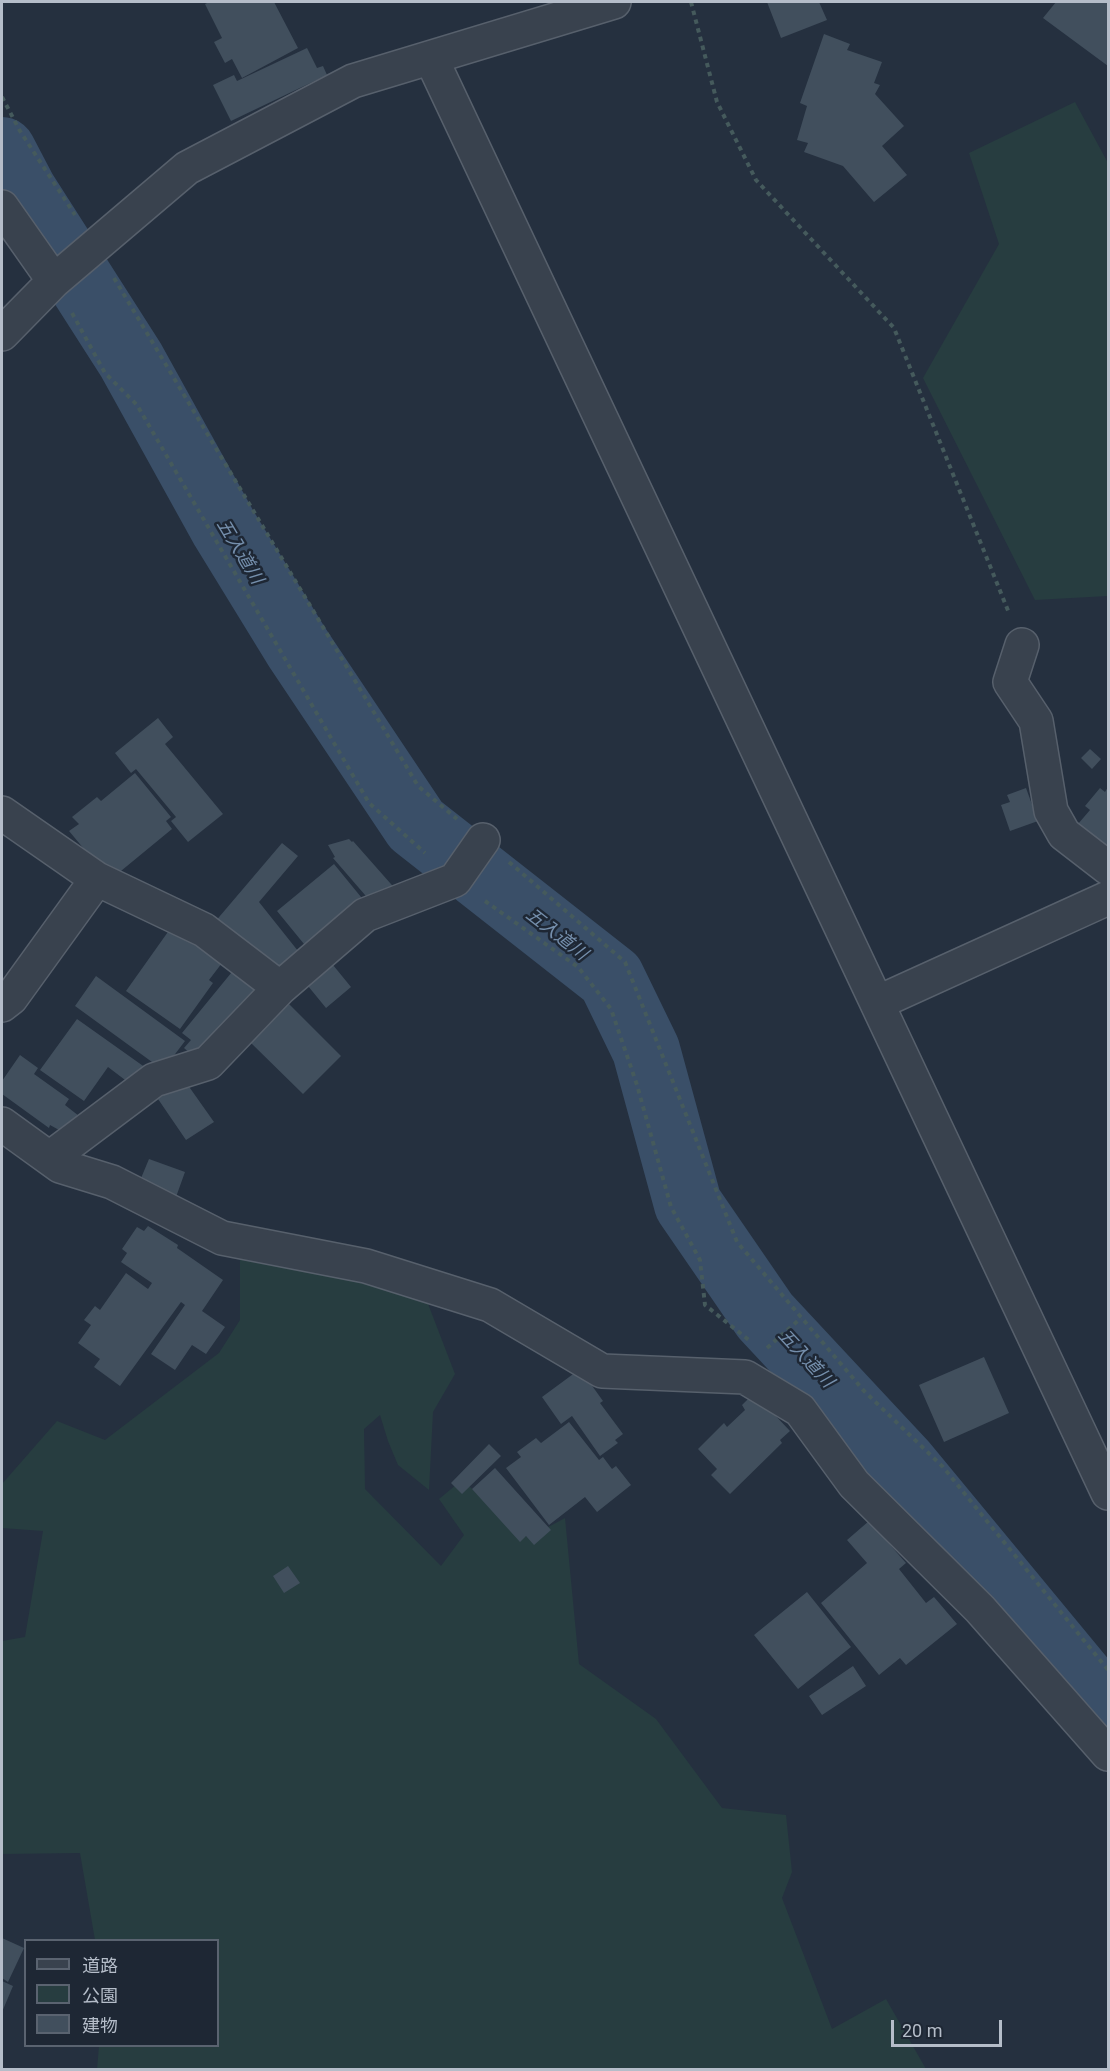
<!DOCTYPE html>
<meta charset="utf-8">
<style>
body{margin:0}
#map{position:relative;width:1110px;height:2071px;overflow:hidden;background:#25303f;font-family:Roboto,"Noto Sans JP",sans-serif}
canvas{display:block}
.frame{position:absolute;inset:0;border:3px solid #b5bdc9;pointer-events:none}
.legend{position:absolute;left:24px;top:1939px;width:195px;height:108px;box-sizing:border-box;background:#1e2734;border:2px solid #5a6370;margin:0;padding:8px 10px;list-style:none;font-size:18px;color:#b5bdc9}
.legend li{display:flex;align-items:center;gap:12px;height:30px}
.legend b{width:30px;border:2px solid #5a6370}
.scale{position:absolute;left:891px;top:2020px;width:111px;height:27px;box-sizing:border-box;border:3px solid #b5bdc9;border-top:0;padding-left:8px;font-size:18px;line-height:21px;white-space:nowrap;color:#b5bdc9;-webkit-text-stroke:4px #1e2734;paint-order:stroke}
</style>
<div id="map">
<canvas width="1110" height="2071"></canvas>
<div class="frame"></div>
<ul class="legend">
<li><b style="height:8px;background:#39424e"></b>道路</li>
<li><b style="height:16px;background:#273d40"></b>公園</li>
<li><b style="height:16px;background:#414f5d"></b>建物</li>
</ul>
<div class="scale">20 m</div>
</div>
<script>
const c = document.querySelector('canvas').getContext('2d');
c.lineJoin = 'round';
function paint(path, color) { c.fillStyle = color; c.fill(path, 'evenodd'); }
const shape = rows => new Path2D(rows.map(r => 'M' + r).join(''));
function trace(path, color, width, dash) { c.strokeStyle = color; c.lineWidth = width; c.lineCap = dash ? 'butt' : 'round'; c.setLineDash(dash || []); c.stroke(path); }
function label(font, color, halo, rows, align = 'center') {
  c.font = font + ' Roboto,"Noto Sans JP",sans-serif'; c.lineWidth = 5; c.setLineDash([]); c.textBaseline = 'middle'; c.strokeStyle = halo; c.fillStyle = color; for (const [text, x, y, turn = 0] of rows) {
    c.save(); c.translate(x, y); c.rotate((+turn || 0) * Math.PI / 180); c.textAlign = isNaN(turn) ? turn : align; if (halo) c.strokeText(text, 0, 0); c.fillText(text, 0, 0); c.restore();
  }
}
const green = shape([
 [1075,102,1108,163,1108,596,1035,600,923,378,999,244,969,153],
 [240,1248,425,1296,455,1374,433,1412,429,1490,398,1465,388,1441,380,1415,364,1429,365,1489,441,1566,464,1535,439,1499,462,1480,528,1538,565,1518,579,1664,656,1719,722,1808,786,1815,792,1872,782,1898,832,2029,886,1999,926,2069,97,2069,99,2046,218,2046,218,1940,95,1940,80,1853,2,1854,2,1641,25,1637,43,1531,2,1528,2,1484,57,1421,105,1440,219,1353,240,1320]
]);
const river = shape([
 [2,151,23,191,131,360,224,528,297,647,416,825,611,978,646,1050,688,1204,765,1316,903,1464,1108,1712]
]);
const building = shape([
 [209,2,274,2,298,48,242,78,232,59,225,63,214,42,222,38,205,4],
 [767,2,819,2,827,20,781,38],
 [1056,2,1108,2,1108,66,1043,18],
 [824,34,850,44,847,50,882,62,874,83,880,85,875,94,904,126,882,146,907,175,874,202,843,166,804,152,808,143,797,140,807,106,800,103],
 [307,48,317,68,323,66,327,75,231,121,213,85,234,75,237,81],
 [158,718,173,737,165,744,223,814,188,842,171,821,176,817,136,769,131,773,115,753],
 [1090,749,1101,759,1092,769,1081,758],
 [135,773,171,817,166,821,172,829,110,880,69,831,79,824,72,817,97,797,101,801],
 [1108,787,1108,855,1078,824,1090,810,1085,806,1100,788,1105,792],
 [1026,788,1038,821,1010,831,1001,805,1010,802,1007,795],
 [349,839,352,842,353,841,398,892,378,910,333,858,335,857,328,845],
 [282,843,298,856,259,902,306,961,281,983,214,923],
 [334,864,370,908,313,955,277,911],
 [170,929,185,939,187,936,203,947,202,949,222,963,209,980,213,983,180,1029,126,991],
 [333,965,351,987,326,1008,308,986],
 [236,967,262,990,199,1061,184,1048,191,1040,182,1033],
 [96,976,185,1041,163,1070,75,1006],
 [289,1004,341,1056,303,1094,251,1043],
 [77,1019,146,1068,133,1086,108,1067,84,1101,40,1070],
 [20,1055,38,1068,34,1074,69,1099,65,1105,79,1116,59,1130,50,1125,49,1128,2,1094,2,1081],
 [185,1081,214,1122,186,1140,158,1099],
 [149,1159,185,1172,176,1197,139,1183],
 [148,1226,178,1245,177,1248,223,1280,202,1311,225,1327,206,1354,192,1345,175,1370,151,1354,185,1305,181,1302,120,1386,94,1367,100,1359,78,1343,91,1325,84,1320,95,1306,100,1310,126,1273,148,1289,152,1283,121,1262,127,1253,122,1249,137,1227,144,1231],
 [984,1357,1009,1413,944,1442,919,1385],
 [580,1369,603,1401,600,1403,623,1434,615,1440,618,1443,600,1456,572,1416,561,1424,542,1397],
 [754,1393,790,1431,780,1440,782,1443,730,1494,711,1475,717,1469,698,1449,724,1423,727,1427,745,1410,742,1405],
 [569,1422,599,1460,603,1457,612,1469,616,1466,631,1485,597,1512,585,1497,549,1525,506,1468,521,1457,517,1452,536,1438,541,1443],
 [489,1444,501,1456,462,1494,451,1483],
 [495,1468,551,1530,534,1545,526,1536,520,1542,472,1489],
 [869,1521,906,1563,899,1569,926,1603,934,1597,957,1624,906,1665,900,1658,879,1675,821,1603,867,1563,847,1540],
 [288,1566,300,1583,284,1593,273,1576],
 [807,1592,851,1647,798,1689,754,1635],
 [853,1666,866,1686,822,1715,809,1696],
 [2,1938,24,1948,8,1982,2,1978],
 [2,1981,13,1986,2,2012]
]);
const path = shape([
 [691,2,717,102,756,180,894,328,1009,613],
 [2,97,20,131,75,215],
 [114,278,418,786,457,819],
 [72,313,105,373,137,405,369,803,425,853],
 [509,862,625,962,737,1242,864,1391,943,1467,1108,1670],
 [485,901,578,967,611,1009,637,1085,671,1207,700,1260,705,1305,750,1341],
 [767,1348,801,1318]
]);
const street = shape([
 [431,58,1108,1493],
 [2,207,54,281],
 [2,334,54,281,187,168,353,81,614,2],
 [1022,645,1010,682,1036,721,1051,811,1064,834,1108,868],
 [2,813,97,879,204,930,280,988],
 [877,1003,1108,898],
 [2,1005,11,998,97,879],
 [2,1124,60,1166,112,1182,222,1238,366,1266,490,1305,602,1371,745,1377,800,1410,854,1484,980,1609,1108,1754],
 [50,1158,154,1080,208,1063,280,988,365,915,455,880,483,840]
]);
const waterNames = [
 ["五入道川",239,552,59],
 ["五入道川",556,935,38],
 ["五入道川",805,1359,47]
];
paint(green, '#273d40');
trace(river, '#3a4f68', 68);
paint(building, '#414f5d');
trace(street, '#57606c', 36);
trace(path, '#455a5c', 4, [4.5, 4.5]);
trace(street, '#39424e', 33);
label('italic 18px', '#758fac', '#1e2734', waterNames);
</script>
